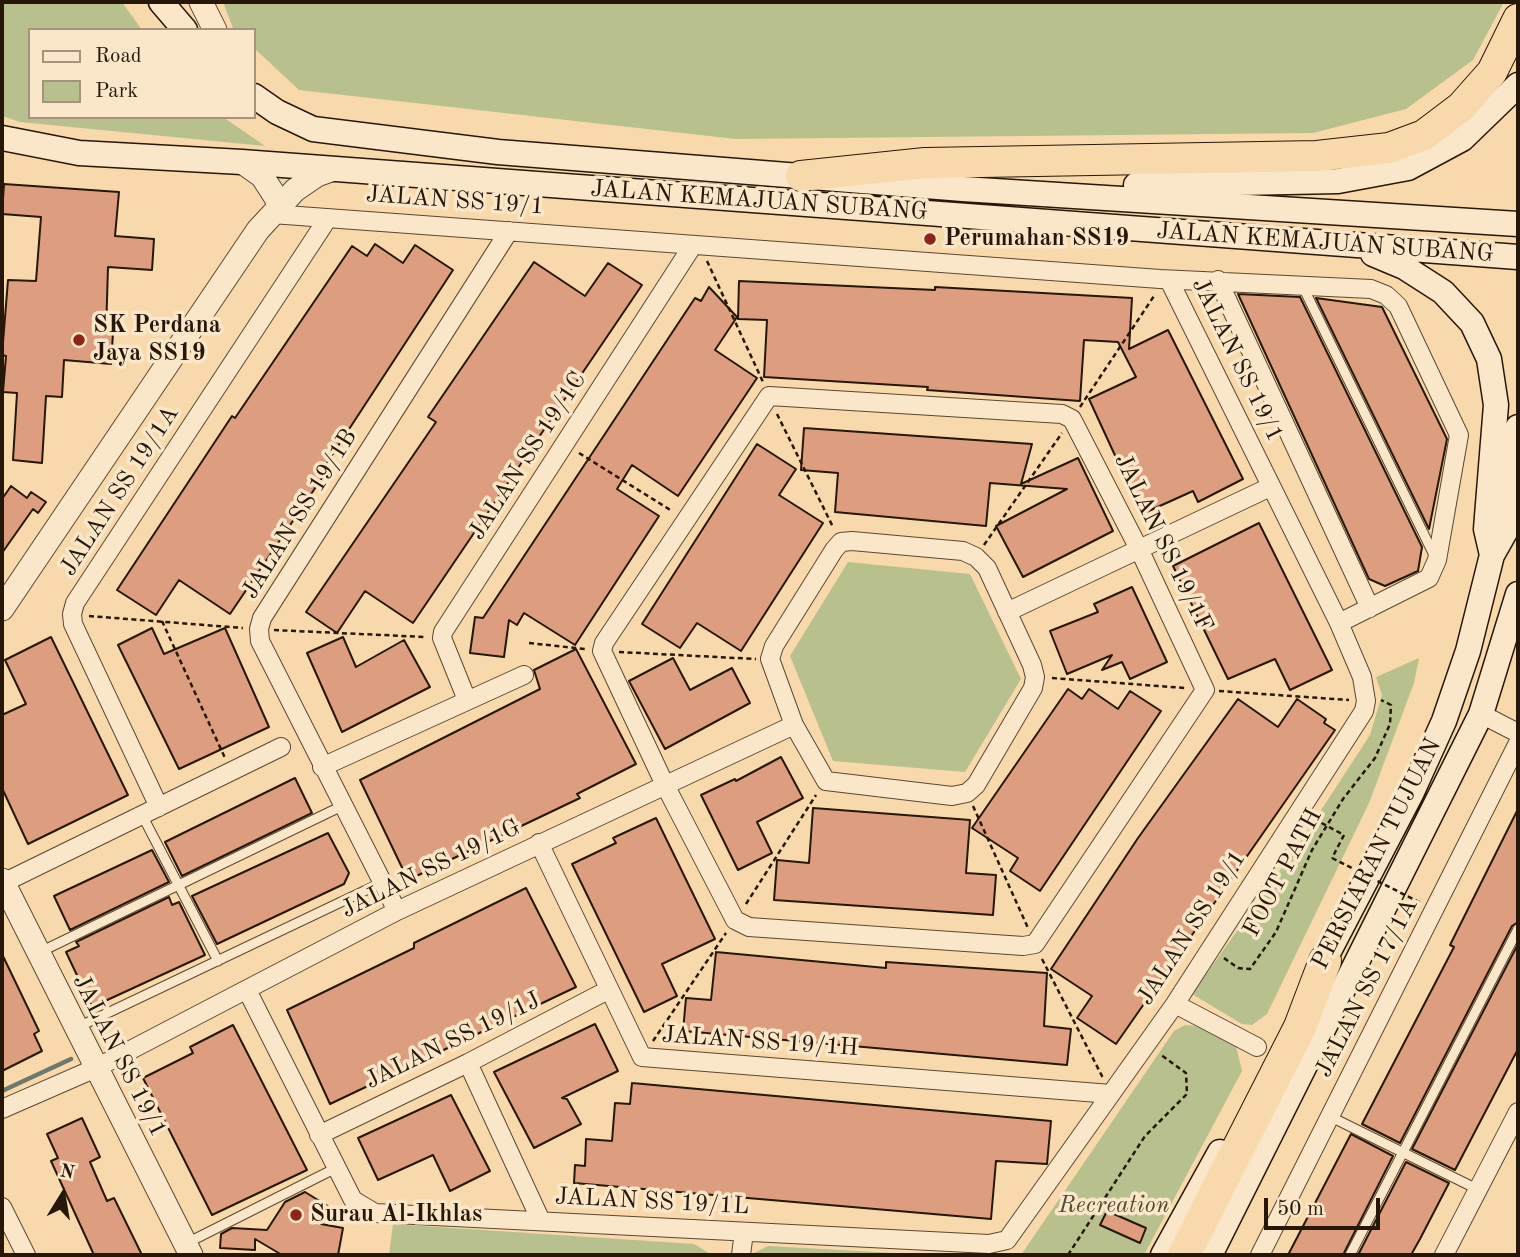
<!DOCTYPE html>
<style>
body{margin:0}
#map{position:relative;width:1520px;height:1257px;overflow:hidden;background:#f8d9ab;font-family:"Old Standard TT",serif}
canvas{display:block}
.frame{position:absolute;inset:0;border:4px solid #271709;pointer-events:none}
.legend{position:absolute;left:28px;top:28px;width:228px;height:91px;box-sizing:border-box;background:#fae6c8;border:2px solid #a6937c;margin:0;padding:9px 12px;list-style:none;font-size:21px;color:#271709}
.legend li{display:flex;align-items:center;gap:14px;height:35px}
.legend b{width:35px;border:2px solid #a6937c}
.north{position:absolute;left:28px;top:1159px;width:70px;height:70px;-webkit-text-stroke:5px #fae6c8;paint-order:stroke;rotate:11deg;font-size:19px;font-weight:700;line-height:28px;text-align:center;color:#271709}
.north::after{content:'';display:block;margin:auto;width:24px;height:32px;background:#271709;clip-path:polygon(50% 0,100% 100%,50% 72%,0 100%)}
.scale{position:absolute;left:1264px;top:1198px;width:116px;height:32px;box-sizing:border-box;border:4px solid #271709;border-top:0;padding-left:9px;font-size:21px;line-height:24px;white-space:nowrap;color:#271709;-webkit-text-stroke:5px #fae6c8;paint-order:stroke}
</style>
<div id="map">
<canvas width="1520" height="1257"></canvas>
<div class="frame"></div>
<ul class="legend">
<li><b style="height:9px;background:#fae6c8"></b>Road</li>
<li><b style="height:19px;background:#b8c08d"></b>Park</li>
</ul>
<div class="north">N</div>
<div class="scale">50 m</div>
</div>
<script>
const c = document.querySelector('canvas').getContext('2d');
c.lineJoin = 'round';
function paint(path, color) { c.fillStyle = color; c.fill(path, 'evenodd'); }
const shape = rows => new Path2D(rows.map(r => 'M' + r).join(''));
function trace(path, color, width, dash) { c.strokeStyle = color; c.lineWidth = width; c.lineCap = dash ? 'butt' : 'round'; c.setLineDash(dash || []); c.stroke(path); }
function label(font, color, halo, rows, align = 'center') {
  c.font = font + ' "Old Standard TT",serif'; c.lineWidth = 7; c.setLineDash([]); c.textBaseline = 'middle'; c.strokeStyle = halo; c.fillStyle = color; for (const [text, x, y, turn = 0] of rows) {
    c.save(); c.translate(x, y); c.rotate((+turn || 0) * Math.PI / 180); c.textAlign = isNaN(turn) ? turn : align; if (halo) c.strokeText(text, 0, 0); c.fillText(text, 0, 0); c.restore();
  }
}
const green = shape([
 [2,2,122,2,142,30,30,30,30,117,223,117,265,146,20,122,2,116],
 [223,2,1504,2,1473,60,1406,109,1313,133,736,139,299,90,254,48,254,30,233,28],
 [848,562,970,574,1021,679,965,772,833,761,790,656],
 [1419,658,1414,683,1369,803,1267,1014,1252,1025,1242,1024,1192,994,1299,844,1370,735,1382,695,1376,677],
 [1185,1025,1196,1026,1236,1046,1242,1071,1144,1255,1021,1255,1174,1031],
 [393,1224,694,1244,712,1255,389,1255],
 [768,1246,931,1255,750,1255]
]);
const stream = shape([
 [2,1091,71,1059]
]);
const building = shape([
 [4,184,119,192,115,236,154,239,152,270,108,267,106,333,113,333,111,364,64,360,62,397,46,396,42,463,13,460,17,393,3,392,6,356,2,355,8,280,36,281,41,217,2,214,4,184],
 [375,244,403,263,415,245,453,270,323,469,326,472,230,614,179,580,156,615,117,590,232,416,235,418,352,246,367,256,375,244],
 [534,262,585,296,608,263,642,285,413,623,365,591,337,633,306,612,436,422,428,417,534,262],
 [739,281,935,290,935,287,1132,298,1129,349,1168,330,1243,479,1198,502,1193,491,1142,514,1089,399,1136,377,1118,342,1084,340,1080,401,927,390,928,387,764,377,767,320,738,319,739,281],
 [709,287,737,317,715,350,757,378,678,496,632,465,617,489,659,516,575,645,524,613,517,625,509,620,504,657,470,653,475,617,483,618,695,298,701,301,709,287],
 [1238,294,1300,297,1422,547,1418,571,1385,586,1369,579,1238,294],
 [1316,298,1382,307,1447,439,1429,529,1316,298],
 [804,428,1032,444,1021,484,1078,458,1113,531,1023,577,996,526,1067,489,990,483,986,526,835,512,838,473,801,470,804,428],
 [757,444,796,469,779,495,823,523,741,651,697,623,680,648,642,624,757,444],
 [11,486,27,498,31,492,46,502,38,513,33,509,2,553,2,499,11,486],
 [1259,523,1332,670,1290,690,1275,659,1228,679,1173,566,1259,523],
 [1132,587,1167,662,1130,679,1122,662,1102,670,1112,655,1067,674,1050,631,1098,612,1094,604,1132,587],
 [152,628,164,654,225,628,269,727,179,769,118,645,152,628],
 [51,637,128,795,28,844,2,788,2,715,26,704,5,660,51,637],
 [343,637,356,667,404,640,430,687,342,732,307,653,343,637],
 [576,649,636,764,577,794,580,798,408,880,360,780,540,689,534,670,576,649],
 [673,658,690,690,732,668,750,703,665,749,629,681,673,658],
 [1068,689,1082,699,1089,689,1118,709,1130,691,1161,711,1040,891,1010,871,1018,858,972,828,1068,689],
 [1238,699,1278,727,1297,699,1326,719,1324,723,1335,730,1116,1044,1077,1018,1092,996,1051,969,1138,838,1238,699],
 [781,757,803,798,757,822,772,853,738,870,701,795,735,779,736,781,781,757],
 [295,778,312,813,182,876,165,842,295,778],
 [813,808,970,820,966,873,996,875,993,915,774,900,777,860,809,863,813,808],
 [1518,809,1518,922,1512,926,1400,1143,1362,1124,1454,947,1450,945,1518,809],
 [656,818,715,939,662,964,677,996,644,1012,572,864,616,843,613,838,656,818],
 [328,833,349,873,344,884,217,944,192,896,328,833],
 [152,850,169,882,70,930,54,896,152,850],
 [526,888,576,987,330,1104,287,1010,414,948,414,943,526,888],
 [169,897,172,905,179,902,205,955,92,1007,66,952,79,946,76,942,169,897],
 [1518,944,1518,1049,1455,1170,1412,1149,1518,944],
 [716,952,886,968,886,962,1047,973,1044,1026,1071,1029,1067,1065,683,1031,686,998,711,1000,716,952],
 [2,954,39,1031,34,1034,42,1051,2,1071,2,954],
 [595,1024,618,1071,562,1098,567,1099,581,1124,534,1148,494,1072,595,1024],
 [233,1025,307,1170,212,1215,143,1078,193,1053,190,1047,233,1025],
 [632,1083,1051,1121,1047,1164,996,1161,991,1219,574,1183,575,1165,585,1166,586,1139,612,1141,615,1103,630,1104,632,1083],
 [451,1095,490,1171,450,1191,433,1155,378,1180,358,1138,451,1095],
 [82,1118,100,1157,90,1162,107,1201,114,1198,142,1255,94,1255,51,1161,58,1158,47,1134,82,1118],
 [1351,1134,1393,1156,1343,1255,1288,1255,1351,1134],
 [1406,1162,1449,1183,1420,1239,1411,1255,1358,1255,1406,1162],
 [305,1192,331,1208,321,1224,343,1228,338,1255,282,1255,255,1239,255,1250,220,1248,221,1234,232,1228,267,1230,285,1202,305,1192],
 [1107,1211,1146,1228,1140,1243,1100,1225,1107,1211]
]);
const path = shape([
 [707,261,763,382],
 [1080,407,1154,296],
 [777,414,833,527],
 [579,453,672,511],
 [984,545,1062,433],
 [89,616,243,628],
 [162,621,225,758],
 [274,630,425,637],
 [529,643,585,649],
 [619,652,756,659],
 [1052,678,1185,688],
 [1219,691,1349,700],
 [973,806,1028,928],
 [1314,819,1344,835,1332,858],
 [746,904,816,795],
 [1224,958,1238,968,1250,969,1276,932,1312,850,1343,799,1375,758,1390,724,1391,705,1381,700],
 [1042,959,1103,1078],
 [653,1041,726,933],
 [1068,1255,1145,1136,1187,1094,1186,1073,1160,1054]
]);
const service = shape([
 [1302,285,1434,555],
 [142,815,218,961],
 [38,953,342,806],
 [76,1028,381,883],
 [1329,1116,1477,1189],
 [187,1243,336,1168],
 [1350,1255,1518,929]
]);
const minor = shape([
 [272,214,1160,279,1371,289,1386,295,1398,306,1459,435,1437,560,1429,578,1339,623],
 [1218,280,1370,608],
 [769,396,1062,414,1072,419,1140,551,1205,690,1035,944,1023,946,749,927,735,920,665,785,602,651,604,643,769,396],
 [852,541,963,551,976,557,987,568,1032,665,1035,677,1033,688,976,785,967,793,952,796,826,781,794,725,770,659,774,646,834,550,841,542,852,541],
 [1007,612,1270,487],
 [467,700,442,638,443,632,693,245],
 [1481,714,1518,733],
 [322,767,524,675],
 [159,807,73,624,72,614,75,603,328,218],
 [539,843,642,1057,1111,1094],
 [3,883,281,747],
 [397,911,260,641,259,629,262,618,509,231],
 [247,990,353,1200,375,1213,989,1244,1007,1240,1175,1004,1364,711,1366,701,1362,677,1339,623,1169,280],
 [1175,1004,1257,1047],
 [468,1063,541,1221],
 [2,1109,96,1068,397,911,794,725],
 [319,1135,468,1063,608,990],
 [2,1207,26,1255],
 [741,1255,744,1232],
 [1260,1255,1518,743],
 [1444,1255,1518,1112]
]);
const tertiary = shape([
 [201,2,215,30],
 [242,162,262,176,280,204],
 [2,609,258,230,295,190,317,175,334,169],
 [2,880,191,1255]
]);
const secondary = shape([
 [161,2,185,30],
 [254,96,277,112,313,129,498,152,963,189,1518,224],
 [2,138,79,153,242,162,1518,257],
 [1136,185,1338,181,1408,168,1462,139,1518,85],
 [1373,254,1404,267,1443,292,1472,323,1489,359,1496,405,1486,529,1492,555],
 [1316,976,1411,794,1444,721,1468,651,1492,555,1505,532,1518,427],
 [1163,1255,1220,1152],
 [1210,1255,1481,714,1518,594]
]);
const trunk = shape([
 [801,176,925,163,1317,156,1389,148,1424,135,1461,107,1492,72,1518,19]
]);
const motorway = shape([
 [1184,1255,1300,1027,1325,961]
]);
const pathBridge = shape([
 [1332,858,1421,903]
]);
const markers = [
 [930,239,7,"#8f2418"],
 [79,340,7,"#8f2418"],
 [296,1215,7,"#8f2418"]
];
const streetNames = [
 ["JALAN SS 19/1",455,201,4],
 ["JALAN KEMAJUAN SUBANG",759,201,4],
 ["JALAN KEMAJUAN SUBANG",1325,243,4],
 ["JALAN SS 19/1",1237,360,64],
 ["JALAN SS 19/1C",528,456,-57],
 ["JALAN SS 19/1A",120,491,-57],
 ["JALAN SS 19/1B",300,514,-58],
 ["JALAN SS 19/1F",1163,543,64],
 ["PERSIARAN TUJUAN",1377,854,-63],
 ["JALAN SS 19/1G",431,869,-26],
 ["FOOT PATH",1283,873,-62],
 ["JALAN SS 19/1",1192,928,-57],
 ["JALAN SS 17/1A",1367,988,-63],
 ["JALAN SS 19/1J",453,1041,-26],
 ["JALAN SS 19/1H",760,1042,4],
 ["JALAN SS 19/1",119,1056,63],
 ["JALAN SS 19/1L",652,1202,3]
];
const poiNames = [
 ["Perumahan SS19",944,239],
 ["SK Perdana",93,326],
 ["Jaya SS19",93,354],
 ["Surau Al-Ikhlas",310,1215]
];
const parkNames = [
 ["Recreation",1114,1206]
];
paint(green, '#b8c08d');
trace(stream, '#6e796b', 4.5);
paint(building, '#dd9e80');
trace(building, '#271709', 2);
trace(service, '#5b4832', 11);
trace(minor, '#5b4832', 20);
trace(tertiary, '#5b4832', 25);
trace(secondary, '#271709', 27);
trace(trunk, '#271709', 32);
trace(motorway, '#271709', 34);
trace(path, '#271709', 2.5, [5, 3.5]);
trace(service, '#fae6c8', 9);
trace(minor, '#fae6c8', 18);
trace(tertiary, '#fae6c8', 23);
trace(secondary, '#fae6c8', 24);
trace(trunk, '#f8d9ab', 30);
trace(motorway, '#f8d9ab', 32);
trace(pathBridge, '#271709', 2.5, [5, 3.5]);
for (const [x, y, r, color] of markers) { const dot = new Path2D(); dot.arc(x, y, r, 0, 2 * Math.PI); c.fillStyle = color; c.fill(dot); trace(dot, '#fae6c8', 2.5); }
label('24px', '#271709', '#fae6c8', streetNames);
label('bold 24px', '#271709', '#fae6c8', poiNames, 'left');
label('italic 24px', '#524a31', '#fae6c8', parkNames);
</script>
